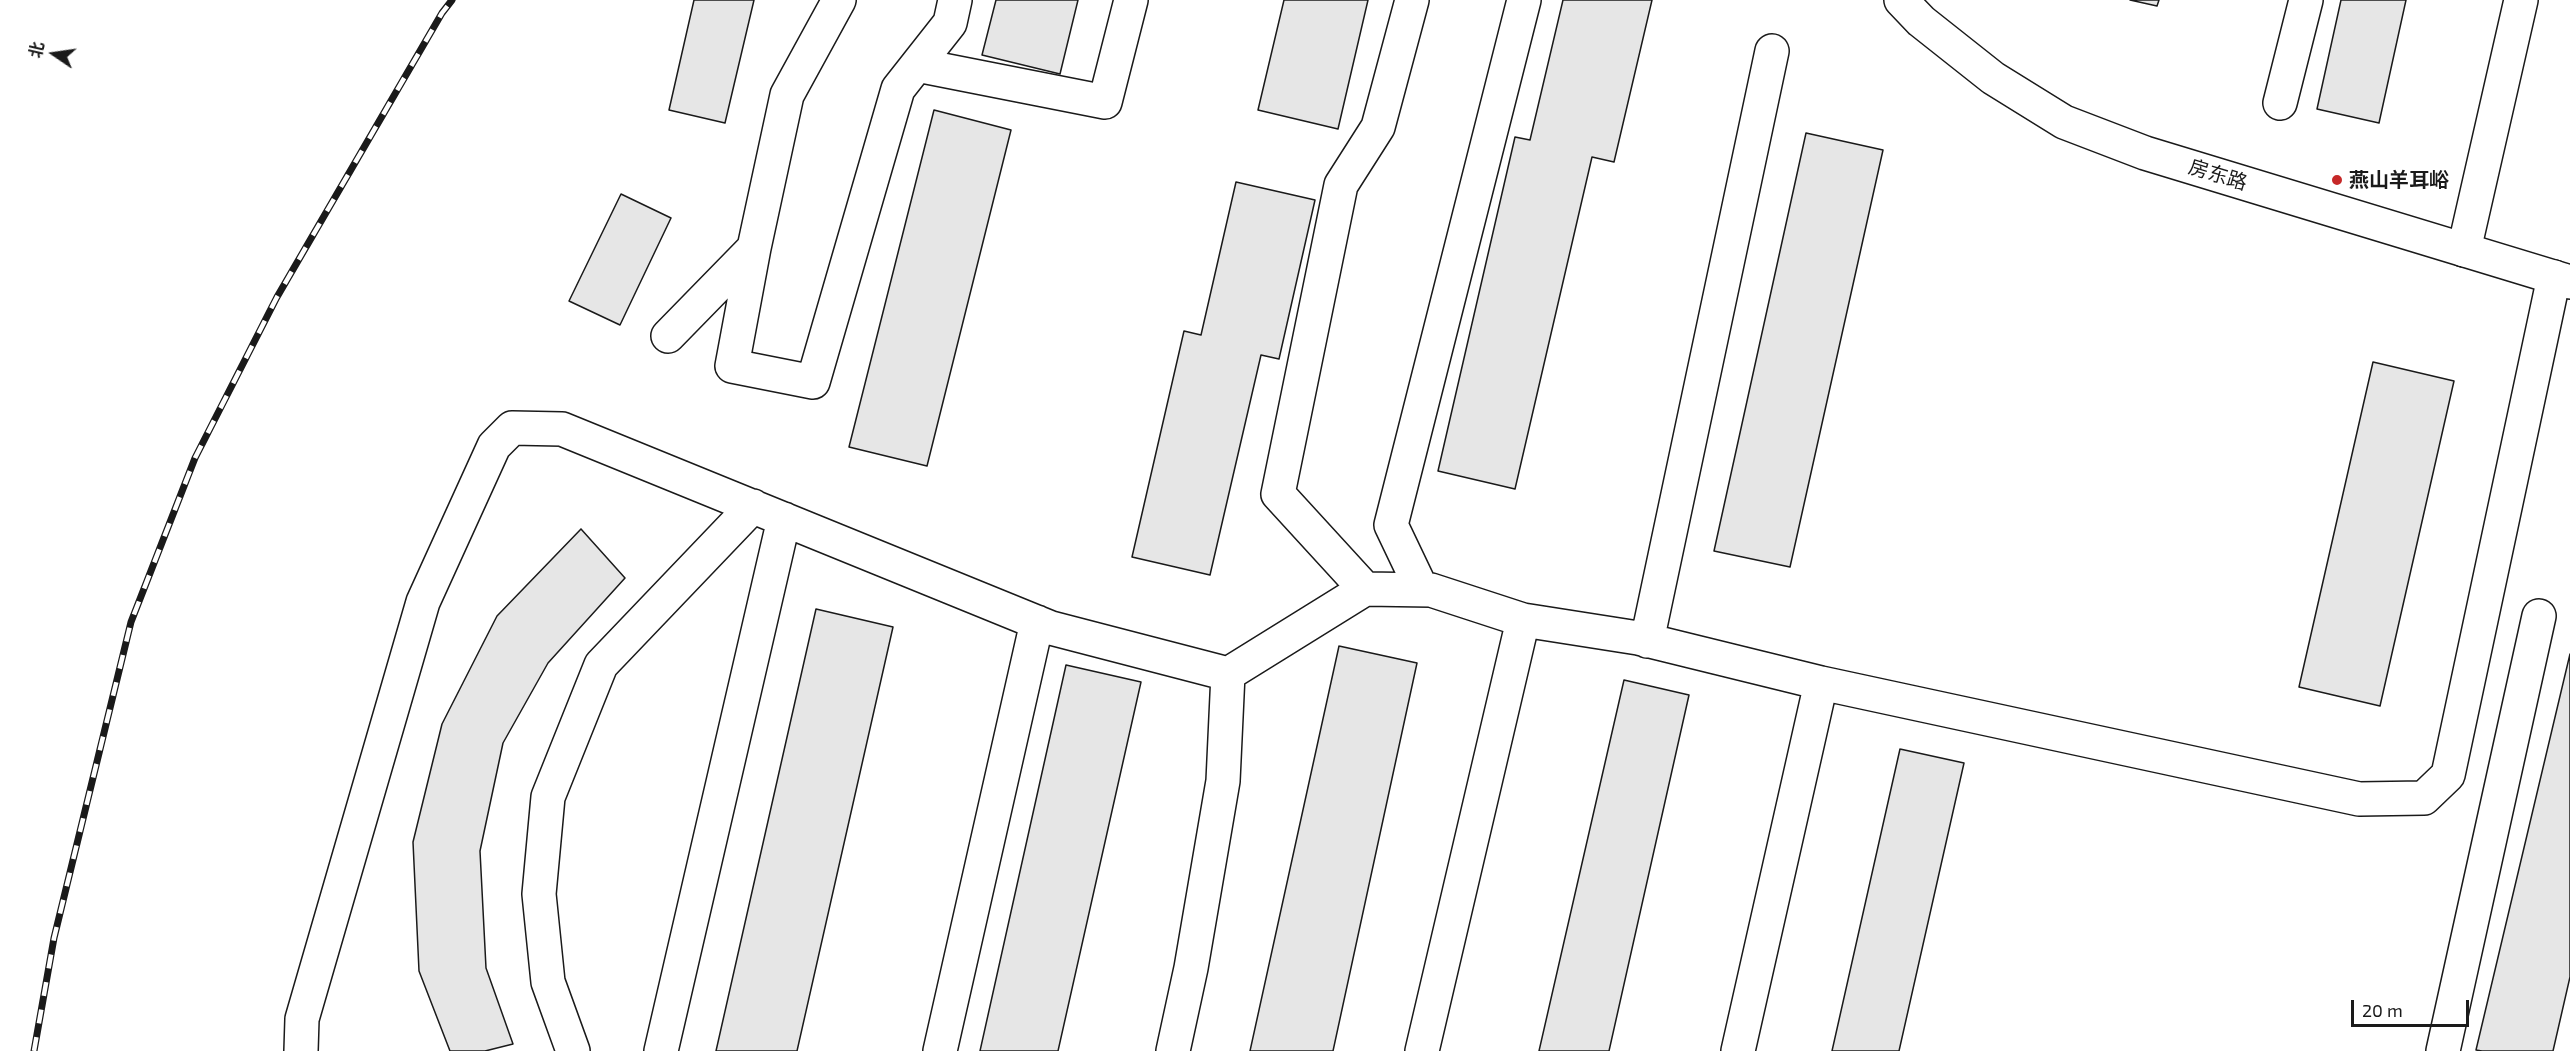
<!DOCTYPE html>
<meta charset="utf-8">
<style>
body{margin:0}
#map{position:relative;width:2570px;height:1051px;overflow:hidden;background:#fff;font-family:"Exo 2","Noto Sans SC",sans-serif}
canvas{display:block}
.north{position:absolute;left:24px;top:24px;width:60px;height:60px;-webkit-text-stroke:4px #fff;paint-order:stroke;rotate:283deg;font-size:16px;font-weight:700;line-height:24px;text-align:center;color:#1a1a1a}
.north::after{content:'';display:block;margin:auto;width:21px;height:27px;background:#1a1a1a;clip-path:polygon(50% 0,100% 100%,50% 72%,0 100%)}
.scale{position:absolute;left:2351px;top:1000px;width:118px;height:27px;box-sizing:border-box;border:3px solid #1a1a1a;border-top:0;padding-left:8px;font-size:18px;line-height:21px;white-space:nowrap;color:#1a1a1a;-webkit-text-stroke:4px #fff;paint-order:stroke}
</style>
<div id="map">
<canvas width="2570" height="1051"></canvas>
<div class="north">北</div>
<div class="scale">20 m</div>
</div>
<script>
const c = document.querySelector('canvas').getContext('2d');
c.lineJoin = 'round';
function paint(path, color) { c.fillStyle = color; c.fill(path, 'evenodd'); }
const shape = rows => new Path2D(rows.map(r => 'M' + r).join(''));
function trace(path, color, width, dash) { c.strokeStyle = color; c.lineWidth = width; c.lineCap = dash ? 'butt' : 'round'; c.setLineDash(dash || []); c.stroke(path); }
function label(font, color, halo, rows, align = 'center') {
  c.font = font + ' "Exo 2","Noto Sans SC",sans-serif'; c.lineWidth = 4.5; c.setLineDash([]); c.textBaseline = 'middle'; c.strokeStyle = halo; c.fillStyle = color; for (const [text, x, y, turn = 0] of rows) {
    c.save(); c.translate(x, y); c.rotate((+turn || 0) * Math.PI / 180); c.textAlign = isNaN(turn) ? turn : align; if (halo) c.strokeText(text, 0, 0); c.fillText(text, 0, 0); c.restore();
  }
}
const building = shape([
 [694,0,754,0,725,123,669,110,694,0],
 [996,0,1078,0,1060,74,982,55,996,0],
 [1284,0,1368,0,1338,129,1258,110,1284,0],
 [1563,0,1652,0,1614,162,1592,157,1515,489,1438,471,1515,137,1530,140,1563,0],
 [2130,0,2159,0,2157,6,2130,0],
 [2341,0,2406,0,2379,123,2317,109,2341,0],
 [934,110,1011,130,927,466,849,447,934,110],
 [1806,133,1883,150,1790,567,1714,551,1806,133],
 [1236,182,1315,200,1279,359,1261,355,1210,575,1132,557,1184,331,1201,335,1236,182],
 [621,194,671,218,620,325,569,301,621,194],
 [2373,362,2454,381,2380,706,2299,687,2373,362],
 [581,529,625,578,548,663,503,743,480,851,486,968,513,1044,485,1051,450,1051,419,971,413,842,442,724,497,616,581,529],
 [816,609,893,627,797,1051,716,1051,816,609],
 [1339,646,1417,663,1333,1051,1250,1051,1339,646],
 [2570,654,2570,977,2553,1051,2482,1051,2476,1050,2570,654],
 [1066,665,1141,682,1058,1051,980,1051,1066,665],
 [1624,680,1689,695,1609,1051,1539,1051,1624,680],
 [1900,749,1964,763,1899,1051,1832,1051,1900,749]
]);
const street = shape([
 [917,65,1105,102,1131,0],
 [2280,103,2306,0],
 [754,248,732,366,813,382,898,89,950,23,955,0],
 [2464,250,2521,0],
 [668,336,754,248,787,95,839,0],
 [1365,589,1278,494,1341,185,1378,127,1412,0],
 [1422,590,1391,525,1524,0],
 [1647,641,1772,51],
 [301,1051,302,1019,423,602,494,446,512,428,562,429,1051,628,1228,674,1365,589,1431,590,1523,620,1638,638,1821,683,2359,799,2424,798,2448,775,2554,277],
 [573,1051,548,982,539,894,548,797,601,665,753,506],
 [661,1051,784,519],
 [940,1051,1037,622],
 [1173,1051,1191,968,1223,781,1228,674],
 [1422,1051,1523,620],
 [1738,1051,1821,683],
 [2443,1051,2539,616]
]);
const secondary = shape([
 [1901,0,1921,21,1993,78,2064,122,2145,153,2570,282]
]);
const rail = shape([
 [34,1051,54,938,131,622,195,458,277,297,442,13,452,0]
]);
const markers = [
 [2337,180,6,"#c62828"]
];
const streetNames = [
 ["房东路",2218,175,17]
];
const poiNames = [
 ["燕山羊耳峪",2349,180]
];
paint(building, '#e6e6e6');
trace(building, '#1a1a1a', 1.5);
trace(street, '#1a1a1a', 36);
trace(secondary, '#1a1a1a', 36);
trace(street, '#fff', 33);
trace(secondary, '#fff', 33);
trace(rail, '#1a1a1a', 7);
trace(rail, '#fff', 4.5, [14]);
for (const [x, y, r, color] of markers) { const dot = new Path2D(); dot.arc(x, y, r, 0, 2 * Math.PI); c.fillStyle = color; c.fill(dot); trace(dot, '#fff', 2); }
label('20px', '#1a1a1a', '#fff', streetNames);
label('bold 20px', '#1a1a1a', '#fff', poiNames, 'left');
</script>
